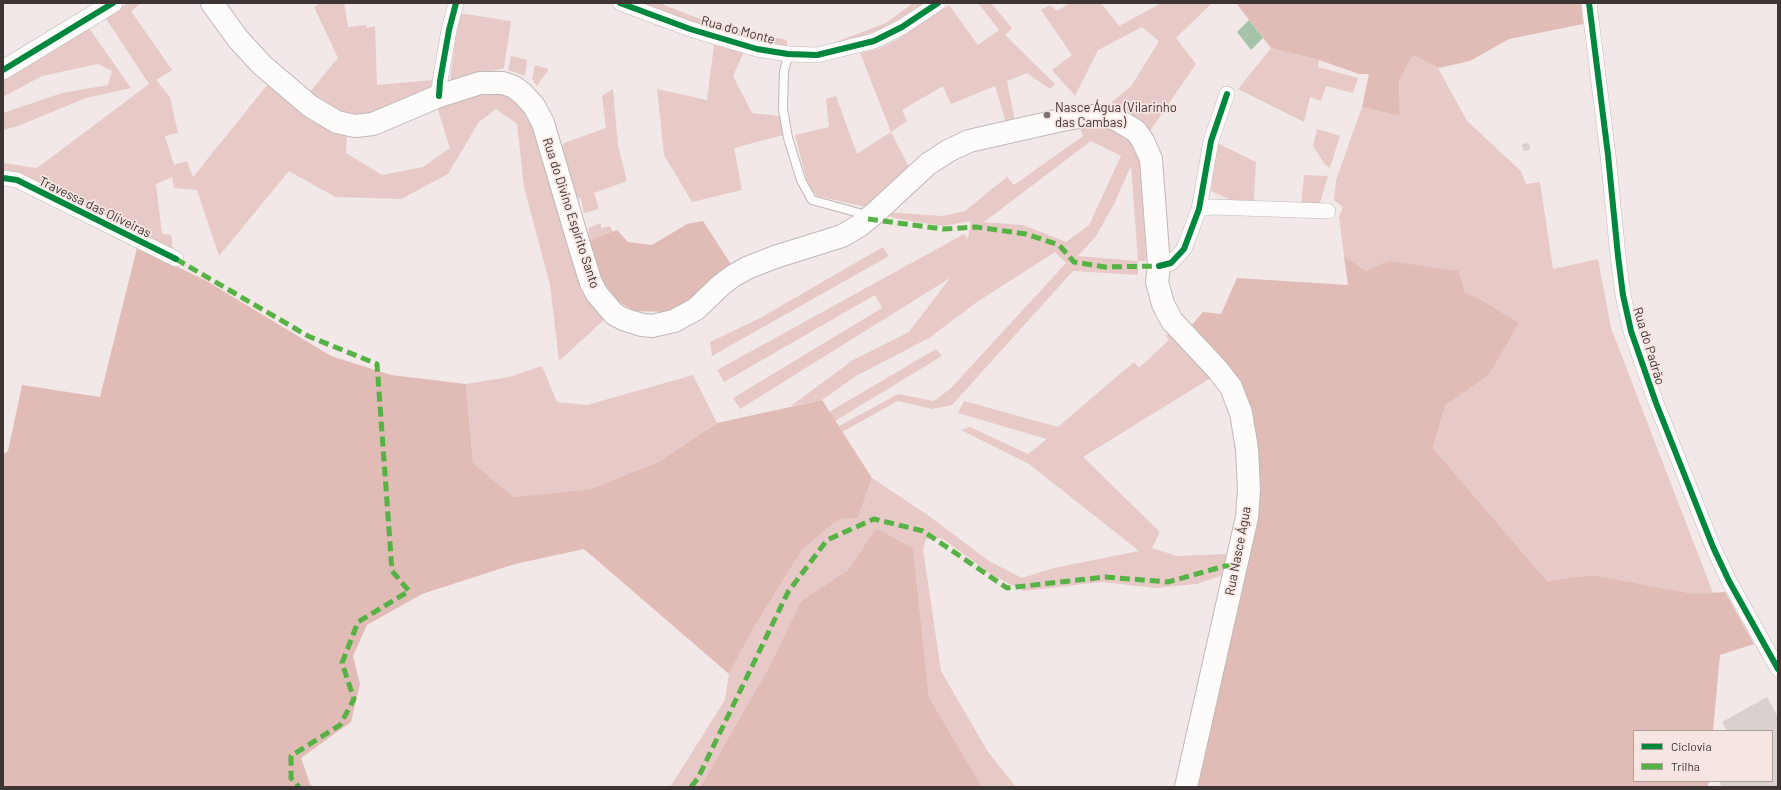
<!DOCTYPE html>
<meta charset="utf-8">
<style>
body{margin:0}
#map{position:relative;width:1781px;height:790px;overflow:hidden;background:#f2e8e7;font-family:Barlow,sans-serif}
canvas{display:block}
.frame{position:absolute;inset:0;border:4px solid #3c3534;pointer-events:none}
.legend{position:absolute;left:1633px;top:730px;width:140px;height:52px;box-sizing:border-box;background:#f7e5e2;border:1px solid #ac9f9c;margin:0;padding:5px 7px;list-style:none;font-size:12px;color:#3c3534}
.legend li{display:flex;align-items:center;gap:8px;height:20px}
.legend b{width:20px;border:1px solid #ac9f9c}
</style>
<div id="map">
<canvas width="1781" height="790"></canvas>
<div class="frame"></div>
<ul class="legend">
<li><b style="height:5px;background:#00873e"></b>Ciclovia</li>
<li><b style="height:5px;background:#57b246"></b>Trilha</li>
</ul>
</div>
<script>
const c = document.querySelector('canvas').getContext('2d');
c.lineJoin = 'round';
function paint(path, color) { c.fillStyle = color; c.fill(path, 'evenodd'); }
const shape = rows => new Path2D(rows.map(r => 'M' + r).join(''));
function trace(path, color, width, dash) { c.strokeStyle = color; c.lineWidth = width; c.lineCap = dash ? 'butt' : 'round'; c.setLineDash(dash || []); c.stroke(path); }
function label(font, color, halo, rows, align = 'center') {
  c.font = font + ' Barlow,sans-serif'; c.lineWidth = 3.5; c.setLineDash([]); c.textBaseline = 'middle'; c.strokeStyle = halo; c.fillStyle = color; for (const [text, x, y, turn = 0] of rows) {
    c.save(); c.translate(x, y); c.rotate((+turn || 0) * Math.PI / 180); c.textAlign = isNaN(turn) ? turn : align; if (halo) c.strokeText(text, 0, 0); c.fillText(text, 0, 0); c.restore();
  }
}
const green = shape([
 [128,3,141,3,131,11,172,70,156,80,170,97,178,133,165,136,174,165,187,161,193,177,268,84,347,131,346,153,382,175,423,167,450,148,437,107,479,90,508,93,527,107,605,319,559,361,550,285,524,187,517,124,496,109,479,122,448,174,401,199,335,197,289,171,219,256,197,190,174,188,172,177,156,184,162,234,171,235,173,251,3,171,3,163,37,168,149,84,105,17],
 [320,3,344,3,348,27,366,25,367,28,375,26,377,85,432,80,431,93,360,119,332,112,309,93,338,58,314,7],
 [640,3,659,3,713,24,787,40,787,46,769,44,713,30],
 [913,3,925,3,885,28,834,46,833,43,886,23],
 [978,3,991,3,1012,28,1005,35,1055,84,1050,89,1027,73,1007,81,1015,121,1006,123,995,86,951,104,943,86,902,110,907,121,891,132,910,169,870,208,817,196,808,186,795,135,829,127,826,99,836,96,857,154,891,132,860,53,878,49,900,38,949,5,978,45,999,30],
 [1070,3,1101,3,1119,26,1161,3,1212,3,1176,38,1196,64,1148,134,1109,108,1112,102,1132,85,1159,41,1142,27,1098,50,1075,96,1052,70,1072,55,1041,10,1050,5,1057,11],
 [459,13,511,21,504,68,450,82],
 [89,28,131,88,86,98,18,126,3,130,3,113,62,93,108,85,112,71,98,64,42,76,3,97,3,78],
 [714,45,744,52,733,76,752,113,780,116,783,135,734,148,742,190,692,202,664,155,657,89,707,100],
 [1271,48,1319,60,1318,67,1358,78,1353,93,1326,86,1321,101,1310,97,1304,122,1238,89],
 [1413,55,1438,68,1467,121,1521,171,1526,184,1540,182,1553,269,1598,259,1611,328,1713,593,1695,594,1592,575,1547,581,1433,448,1445,406,1489,375,1519,323,1482,300,1388,261,1366,271,1344,256,1339,216,1343,207,1334,200,1336,180,1362,107,1400,116,1399,81],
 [511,56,527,60,525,76,508,70],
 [535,65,549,69,537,86,532,79],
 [613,89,618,145,627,181,594,193,599,209,584,213,581,199,571,194,558,154,564,143,606,128,602,96],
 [1079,126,1108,127,1123,135,1135,146,1141,160,1146,261,1138,261,1138,275,1073,271,952,405,932,409,898,401,842,432,839,426,898,394,934,401,951,388,1066,263,1055,252,977,302,929,338,856,376,822,400,791,406,853,360,909,332,950,278,740,409,733,398,882,308,875,295,724,382,717,370,964,234,968,239,971,221,943,226,893,218,885,212,942,216,965,211,1007,177,1014,185,1083,136],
 [1091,141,1121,156,1089,225,1066,242,1023,225,984,222],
 [1131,166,1138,261,1078,256,1096,236,1114,204],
 [1317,129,1340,136,1330,168,1325,165,1313,146],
 [1217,143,1256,162,1254,202,1231,200,1211,191],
 [1304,175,1328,176,1319,206,1301,205],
 [601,223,601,228,610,226,613,232,585,242,589,234,588,228],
 [883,247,889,256,712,356,710,342,760,318],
 [1173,334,1214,376,1083,457,1160,532,1152,548,1177,556,1227,554,1231,562,1228,573,1197,584,1155,588,1102,582,1024,591,992,575,946,541,940,538,926,539,923,549,941,671,988,752,1016,787,982,787,929,697,913,548,876,528,848,570,801,601,768,669,700,787,670,787,725,700,729,674,754,627,802,550,839,519,858,518,872,478,929,516,989,561,1022,578,1054,568,1139,551,1029,464,961,430,970,427,1028,454,1047,439,958,413,964,401,1058,427,1134,362,1139,368,1169,340,1165,335],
 [936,349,942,356,835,421,829,412],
 [542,366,557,402,587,405,693,375,717,423,658,462,590,489,514,497,473,463,466,384,509,377]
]);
const forest = shape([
 [1236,3,1581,3,1583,24,1509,39,1470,61,1438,68,1413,55,1399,81,1400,116,1362,107,1369,74,1359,74,1319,60,1271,48],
 [703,221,732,266,694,299,669,312,635,311,619,302,595,272,585,242,617,230,628,242,652,245,687,224],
 [137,248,205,280,331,356,391,375,466,384,473,463,514,497,590,489,658,462,717,423,822,400,872,478,858,518,839,519,802,550,754,627,729,674,584,549,515,564,422,594,367,625,353,656,360,684,351,722,301,758,310,784,314,787,3,787,3,455,8,451,22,385,100,397],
 [1344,256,1366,271,1388,261,1459,271,1464,292,1482,300,1519,323,1489,375,1445,406,1433,448,1547,581,1592,575,1695,594,1725,592,1754,644,1720,655,1713,731,1634,731,1634,781,1709,781,1708,787,1194,787,1253,529,1238,381,1215,350,1190,327,1203,312,1221,314,1237,278,1348,285],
 [876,528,913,548,929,697,982,787,700,787,768,669,801,601,848,570]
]);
const water = shape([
 [1249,20,1263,38,1251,50,1237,32]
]);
const building = shape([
 [1529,143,1530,150,1523,151,1522,144],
 [1767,697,1778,717,1778,787,1722,787,1719,781,1772,781,1772,731,1727,731,1722,722]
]);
const service = shape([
 [788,54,784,72,783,109,788,138,801,180,812,200,859,213,867,218]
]);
const minor = shape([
 [620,3,690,29,757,49,788,54,817,55,874,41,902,27,938,3],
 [1589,3,1608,155,1618,256,1623,295,1631,331,1656,403,1713,547,1729,581,1778,669],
 [439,96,440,81,449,30,456,3],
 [3,178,17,180,176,259],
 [1199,209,1212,207,1328,211],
 [1159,266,1171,263,1184,249,1199,209,1211,141,1227,94]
]);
const tertiary = shape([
 [3,70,113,3]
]);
const secondary = shape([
 [212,3,238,39,262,65,310,106,337,122,355,126,373,124,439,96,480,83,503,83,514,87,522,93,534,106,543,123,580,248,591,283,597,294,614,314,623,319,642,325,652,326,674,321,696,309,721,285,733,276,747,268,775,257,842,236,859,226,875,213,928,164,948,151,969,141,1057,121,1084,116,1105,116,1113,118,1121,122,1136,131,1143,141,1151,159,1159,266,1157,282,1163,304,1172,321,1217,369,1231,387,1241,413,1247,449,1249,490,1247,517,1186,787]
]);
const quiet = shape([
 [868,219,943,229,976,227,1026,234,1059,245,1074,262,1105,267,1159,266],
 [176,259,308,336,377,364,392,571,409,591,358,622,342,663,354,699,340,725,291,756,291,778,299,787],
 [691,787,698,778,788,592,827,540,874,519,923,531,1007,588,1105,577,1168,582,1225,566,1236,566]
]);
const cycleway = shape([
 [620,3,690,29,757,49,788,54,817,55,874,41,902,27,938,3],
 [1589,3,1608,155,1618,256,1623,295,1631,331,1656,403,1713,547,1729,581,1778,669],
 [3,70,113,3],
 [439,96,440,81,449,30,456,3],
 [3,178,17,180,176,259],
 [1159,266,1171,263,1184,249,1199,209,1211,141,1227,94]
]);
const markers = [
 [1047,115,4,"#7c7473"]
];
const streetNames = [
 ["Rua do Monte",738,30,15],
 ["Travessa das Oliveiras",95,207,26],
 ["Rua do Divino Espírito Santo",571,213,72],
 ["Rua do Padrão",1649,346,73],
 ["Rua Nasce Água",1238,551,-79]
];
const poiNames = [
 ["Nasce Água (Vilarinho",1055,108],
 ["das Cambas)",1055,123]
];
paint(green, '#e7cac7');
paint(forest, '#e1bbb6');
paint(water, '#a4c3a8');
paint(building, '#d9d1d0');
trace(service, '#c0b9b8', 10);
trace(minor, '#c0b9b8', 16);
trace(tertiary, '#c0b9b8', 20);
trace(secondary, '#c0b9b8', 24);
trace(service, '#fdfcfb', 8);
trace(minor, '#fdfcfb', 15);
trace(tertiary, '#fdfcfb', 19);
trace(secondary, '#fdfcfb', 22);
trace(quiet, '#57b246', 5, [10, 5]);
trace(cycleway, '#00873e', 6);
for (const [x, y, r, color] of markers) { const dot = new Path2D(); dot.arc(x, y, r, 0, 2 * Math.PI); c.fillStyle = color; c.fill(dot); trace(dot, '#f7e5e2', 1.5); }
label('13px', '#3c3534', '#f7e5e2', streetNames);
label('13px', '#3c3534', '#f7e5e2', poiNames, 'left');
</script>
